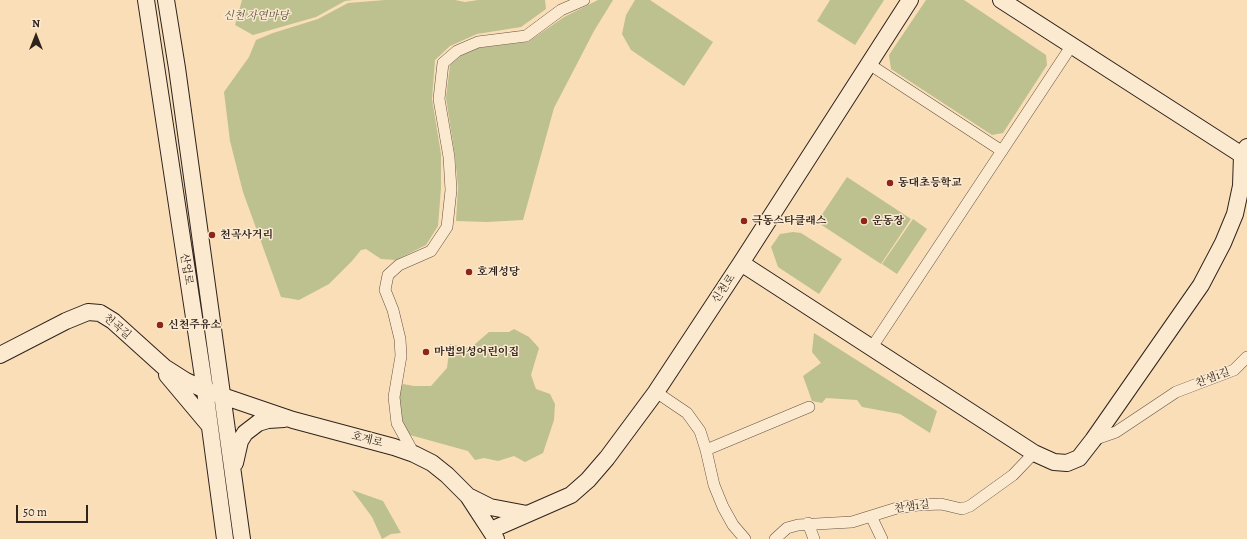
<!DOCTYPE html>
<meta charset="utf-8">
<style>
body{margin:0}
#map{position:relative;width:1247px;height:539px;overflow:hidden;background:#fadeb7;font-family:Alegreya,serif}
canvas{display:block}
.north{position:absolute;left:16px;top:16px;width:40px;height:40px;-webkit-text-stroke:3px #fcead0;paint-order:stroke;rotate:0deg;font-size:11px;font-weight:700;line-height:16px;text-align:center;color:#2f231d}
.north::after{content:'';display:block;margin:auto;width:14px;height:18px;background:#2f231d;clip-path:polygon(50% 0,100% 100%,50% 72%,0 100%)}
.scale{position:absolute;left:16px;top:505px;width:72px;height:18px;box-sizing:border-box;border:2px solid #2f231d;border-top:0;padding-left:5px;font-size:12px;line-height:14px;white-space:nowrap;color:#2f231d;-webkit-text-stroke:3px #fcead0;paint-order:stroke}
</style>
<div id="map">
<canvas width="1247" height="539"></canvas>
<div class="north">N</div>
<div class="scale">50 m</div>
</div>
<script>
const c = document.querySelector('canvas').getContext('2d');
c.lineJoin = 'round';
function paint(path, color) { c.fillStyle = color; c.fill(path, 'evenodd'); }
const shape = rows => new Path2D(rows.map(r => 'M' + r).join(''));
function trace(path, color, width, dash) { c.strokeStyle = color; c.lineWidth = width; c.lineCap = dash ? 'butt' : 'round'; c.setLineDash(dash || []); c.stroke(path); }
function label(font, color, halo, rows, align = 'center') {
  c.font = font + ' Alegreya,"Noto Serif KR",serif'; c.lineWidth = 3; c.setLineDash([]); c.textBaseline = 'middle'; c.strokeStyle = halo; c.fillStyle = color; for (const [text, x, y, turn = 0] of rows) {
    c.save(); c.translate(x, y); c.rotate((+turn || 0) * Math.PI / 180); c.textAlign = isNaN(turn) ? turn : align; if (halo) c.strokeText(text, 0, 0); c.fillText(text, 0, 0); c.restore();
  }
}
const green = shape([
 [242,0,354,0,345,1,316,17,253,35,235,25],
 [385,0,455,0,465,2,478,0,545,0,546,9,521,27,477,34,450,46,435,60,432,99,441,154,441,188,438,226,426,245,396,260,381,259,366,249,361,250,352,261,329,284,299,300,281,297,243,192,230,141,224,92,249,57,256,40,273,33,318,19,348,3],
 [598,0,613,0,594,31,554,108,523,220,487,222,456,221,458,187,455,156,446,98,450,65,460,56,478,48,528,42,564,17],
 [635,0,650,0,713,42,684,86,631,50,622,34,626,15],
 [830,0,884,0,855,45,817,21],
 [926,0,964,0,1046,55,1047,65,1003,133,992,135,891,69,889,55],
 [847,177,911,219,881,264,817,222],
 [913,219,927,229,897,274,882,264],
 [793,232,801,233,842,259,819,294,778,267,771,247,780,234],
 [514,329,529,337,539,348,531,375,536,389,550,394,555,404,554,420,543,453,525,462,514,456,498,461,484,458,475,460,468,451,410,435,404,429,400,410,398,392,403,384,414,386,431,386,447,368,450,344,467,348,474,345,489,332,509,332],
 [814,333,937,411,930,433,900,414,862,407,857,400,826,398,822,403,812,401,803,376,821,363,812,352],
 [352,490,383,501,401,533,391,534,382,539,372,517]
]);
const street = shape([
 [869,64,1002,151],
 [872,347,1072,45],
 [656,392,687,413,700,431,706,450,714,485,723,507,733,525,745,539],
 [1093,440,1116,432,1176,392,1234,370,1247,357],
 [706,450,809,407],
 [414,454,397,423,394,397,401,356,400,339,393,310,385,290,388,275,399,265,431,251,447,227,451,190,449,157,439,99,443,63,457,51,478,42,526,36,561,10,584,0],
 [871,516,882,539],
 [808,523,814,539],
 [775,539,787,528,798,525,852,522,897,508,918,505,941,504,962,509,970,506,1013,475,1034,453]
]);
const secondary = shape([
 [146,0,205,390,225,539],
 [166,0,177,68,242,539],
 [1001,0,1242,155],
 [741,263,1034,453,1054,462,1067,463,1079,458,1093,440,1201,285,1223,243,1235,214,1241,186,1242,155,1247,147],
 [0,355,66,321,88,312,100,313,113,321,164,367,186,381,205,390,293,420,394,447,414,454,432,463,447,475,468,496,496,539],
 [167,375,209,425],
 [235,463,240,441,245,433,258,423,268,420,284,419],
 [470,497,490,507,527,514],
 [491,530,571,495,588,480,607,458,656,392,741,263,910,0]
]);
const markers = [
 [890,183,4,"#8f2418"],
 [744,221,4,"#8f2418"],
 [864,221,4,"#8f2418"],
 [212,235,4,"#8f2418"],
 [469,272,4,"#8f2418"],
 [160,325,4,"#8f2418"],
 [426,352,4,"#8f2418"]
];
const parkNames = [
 ["신천 자연마당",256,16]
];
const poiNames = [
 ["동대초등학교",898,183],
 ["극동스타클래스",752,221],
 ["운동장",872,221],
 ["천곡사거리",220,235],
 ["호계성당",477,272],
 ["신천주유소",168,325],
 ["마법의성어린이집",434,352]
];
const streetNames = [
 ["산업로",186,269,81],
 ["신천로",724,289,-56],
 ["천곡길",117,327,40],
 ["찬샘1길",1213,378,-21],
 ["호계로",367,440,14],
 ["찬샘1길",912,507,-8]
];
paint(green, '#bcc18f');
trace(street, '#625244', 12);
trace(secondary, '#2f231d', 18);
trace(street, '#fcead0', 11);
trace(secondary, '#fcead0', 16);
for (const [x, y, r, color] of markers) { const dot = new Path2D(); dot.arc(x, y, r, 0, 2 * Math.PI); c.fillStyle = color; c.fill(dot); trace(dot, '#fcead0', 1.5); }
label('italic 11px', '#59523f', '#fcead0', parkNames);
label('bold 11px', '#2f231d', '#fcead0', poiNames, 'left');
label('11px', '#2f231d', '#fcead0', streetNames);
</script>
